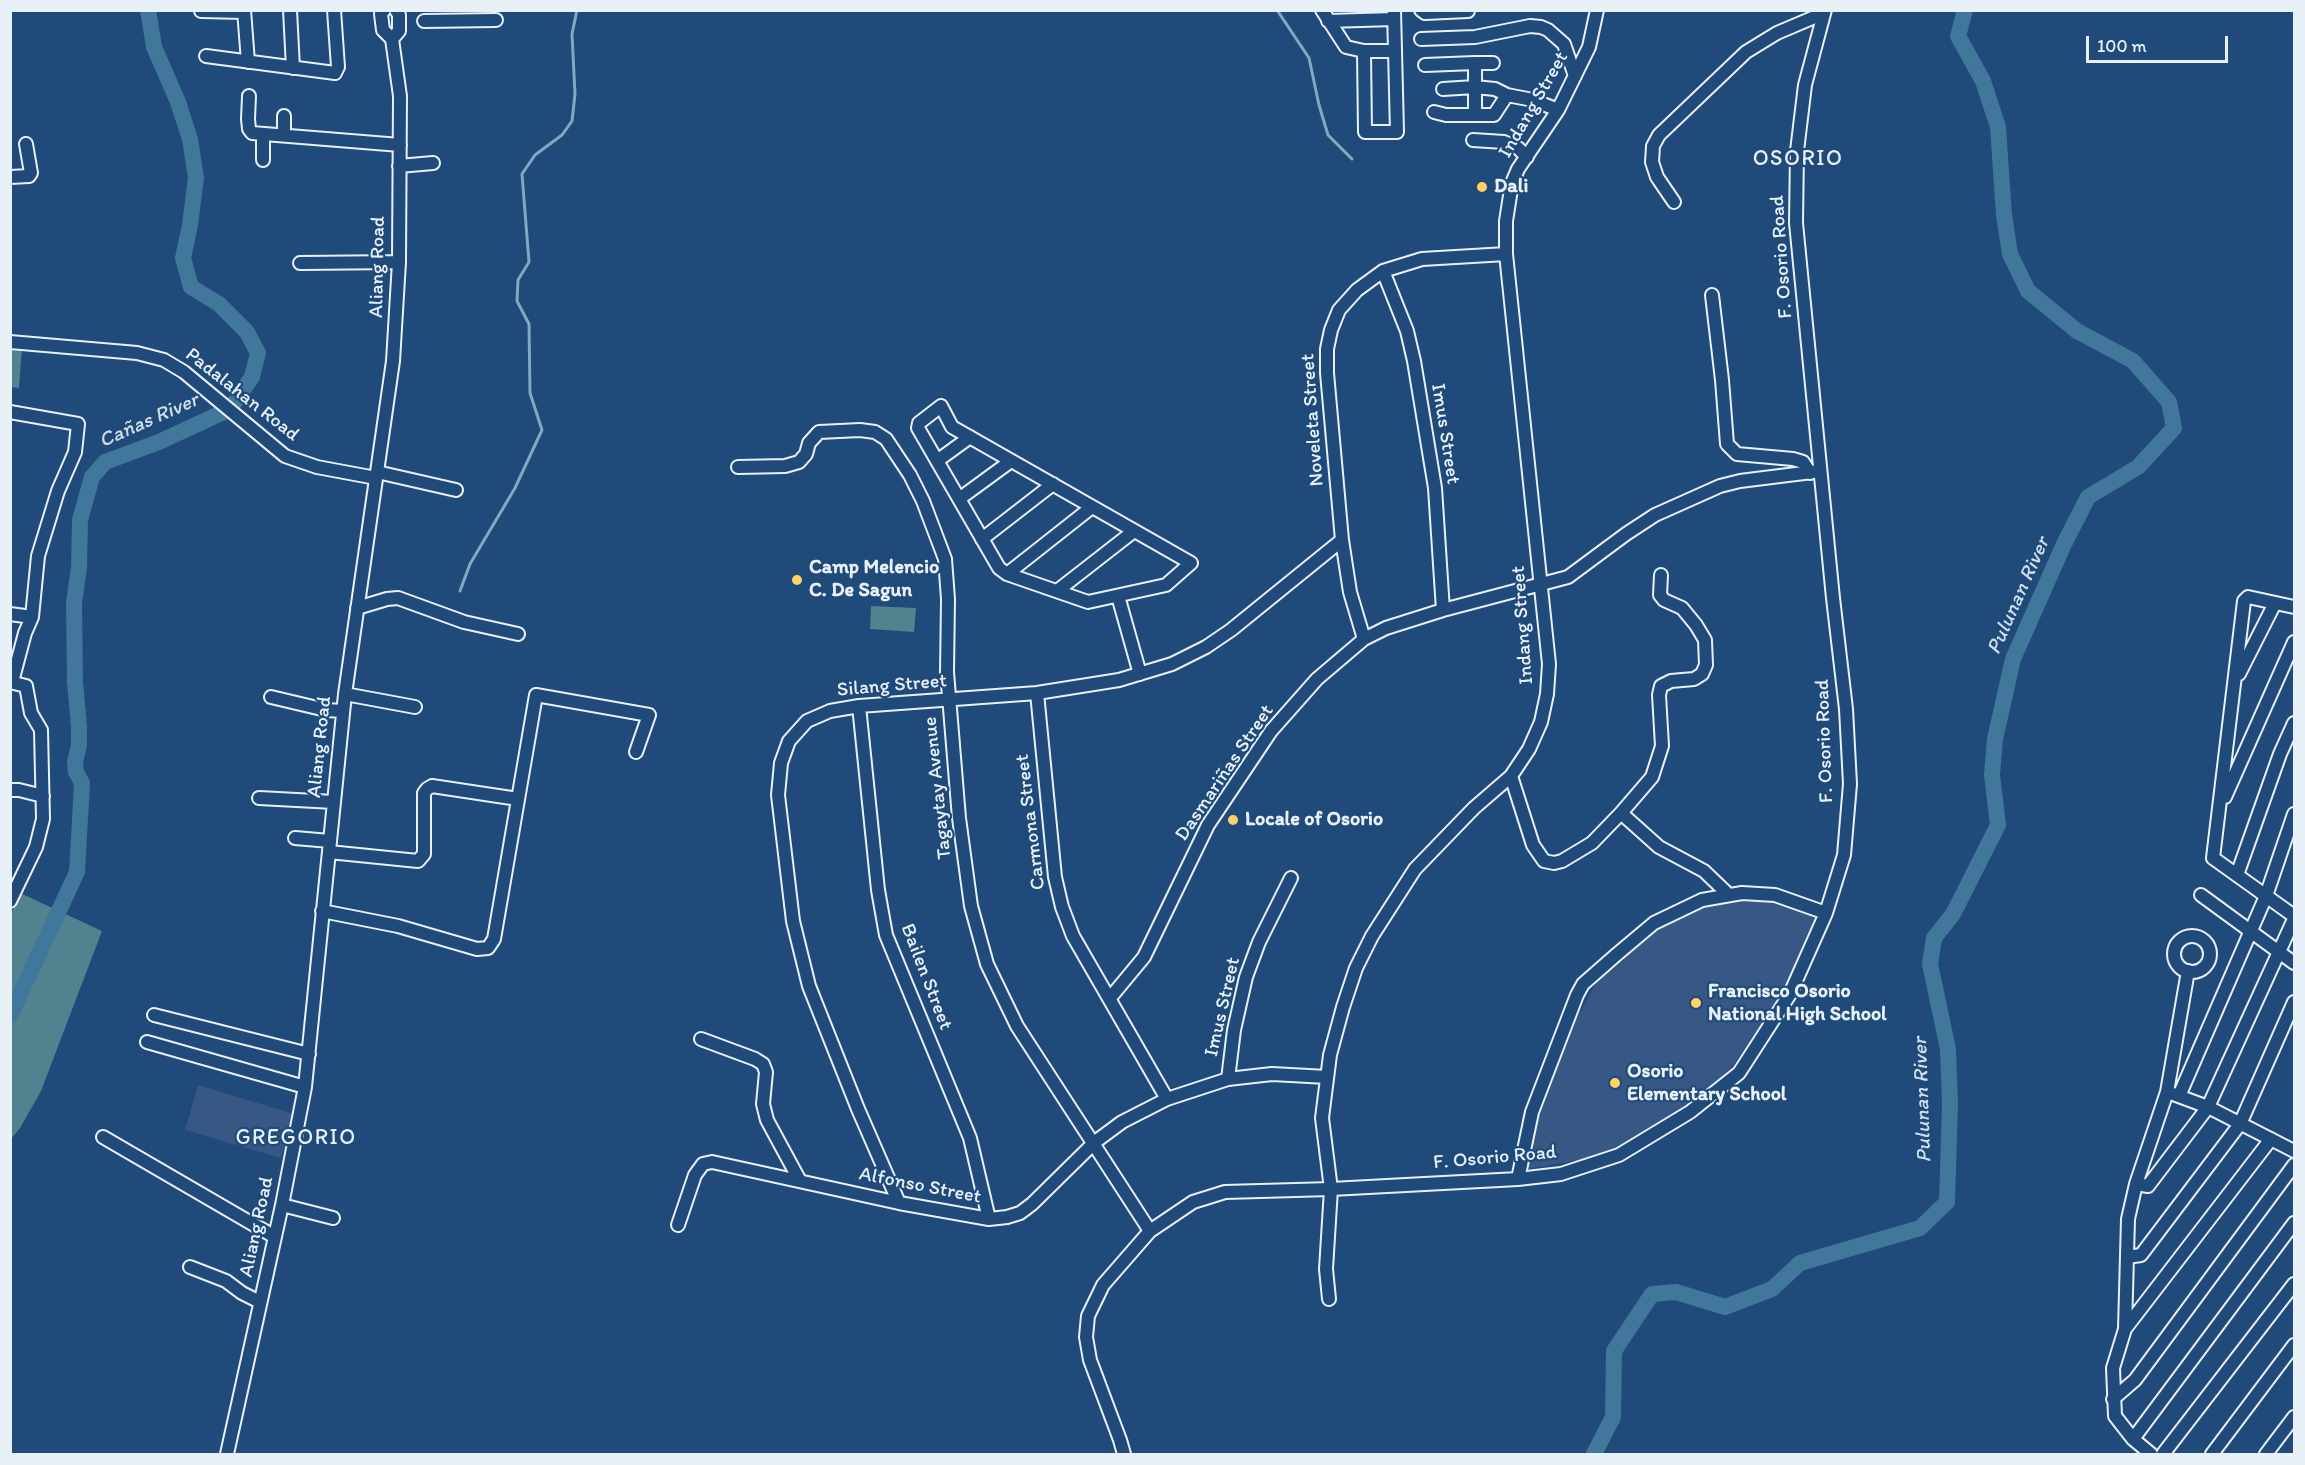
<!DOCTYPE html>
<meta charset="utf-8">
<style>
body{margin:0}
#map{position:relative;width:2305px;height:1465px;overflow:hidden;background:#1f4a7a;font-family:Itim,sans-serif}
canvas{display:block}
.frame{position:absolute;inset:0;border:12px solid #e8f1f8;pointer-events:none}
.scale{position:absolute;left:2086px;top:36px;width:142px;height:27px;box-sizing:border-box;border:3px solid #e8f1f8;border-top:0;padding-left:8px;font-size:18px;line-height:21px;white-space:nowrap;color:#e8f1f8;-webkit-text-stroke:4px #1f4a7a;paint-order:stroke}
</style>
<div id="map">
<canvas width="2305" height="1465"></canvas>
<div class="frame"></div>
<div class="scale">100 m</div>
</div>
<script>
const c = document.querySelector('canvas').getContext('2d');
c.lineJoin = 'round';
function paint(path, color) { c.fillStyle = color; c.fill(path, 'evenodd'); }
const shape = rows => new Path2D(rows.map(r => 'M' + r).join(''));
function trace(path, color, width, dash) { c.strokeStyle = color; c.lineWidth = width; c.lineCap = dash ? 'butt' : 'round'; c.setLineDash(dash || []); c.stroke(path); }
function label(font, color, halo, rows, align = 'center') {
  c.font = font + ' Itim,sans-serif'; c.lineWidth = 4.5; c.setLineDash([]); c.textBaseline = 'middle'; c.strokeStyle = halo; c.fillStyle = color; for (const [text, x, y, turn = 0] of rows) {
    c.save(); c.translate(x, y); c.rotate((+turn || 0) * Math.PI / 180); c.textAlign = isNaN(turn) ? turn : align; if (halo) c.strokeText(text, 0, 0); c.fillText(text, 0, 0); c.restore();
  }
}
const built = shape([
 [1748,896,1784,902,1818,920,1792,979,1731,1068,1700,1097,1613,1154,1521,1170,1548,1069,1597,982,1667,922,1714,903],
 [198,1085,294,1114,281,1158,185,1130]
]);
const green = shape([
 [10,346,22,347,19,388,11,387],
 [871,606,916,608,914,632,870,629],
 [20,893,102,931,41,1091,20,1128,11,1139,10,917]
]);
const stream = shape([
 [1277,10,1309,58,1319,105,1328,135,1352,159],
 [460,591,470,564,515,488,542,430,530,393,529,324,517,301,518,280,529,262,522,174,535,155,562,135,572,121,575,94,572,34,577,10]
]);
const river = shape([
 [10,1016,77,872,82,783,76,772,75,762,79,745,79,727,75,682,74,603,79,567,80,520,92,477,105,462,159,442,230,409,252,377,258,353,247,332,219,304,191,287,183,258,190,225,196,178,190,139,178,102,154,47,148,10],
 [1594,1454,1613,1417,1614,1351,1652,1294,1676,1292,1725,1307,1772,1289,1800,1263,1920,1228,1947,1202,1950,1104,1948,1049,1930,964,1934,938,1953,914,1998,825,1992,775,1995,739,2013,659,2064,544,2088,497,2138,467,2174,428,2169,402,2133,361,2077,331,2028,291,2010,254,2004,215,1998,127,1983,81,1958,36,1965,10]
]);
const minor = shape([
 [244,10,248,62],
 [290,10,293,68],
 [384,10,381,14,383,30,392,39],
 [1322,10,1346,47,1364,51,1395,51],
 [1421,10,1425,13,1468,11],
 [201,11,244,12],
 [424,21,496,20],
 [1328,21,1394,19],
 [392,39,399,31,399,15,396,10],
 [1421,39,1475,37,1530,26,1541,27,1548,30,1564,44,1575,76],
 [1364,51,1365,132,1397,132,1394,10],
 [206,56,335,73,338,67,334,10],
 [1475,63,1493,63],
 [1425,65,1475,63,1475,87,1443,89],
 [249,96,248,119,249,129,252,133,400,145],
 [1434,112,1446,115,1494,115,1507,95],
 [1475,115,1475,87,1495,89,1507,95,1533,100,1558,110],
 [263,134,263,160],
 [284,135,284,116],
 [1473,140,1504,142,1518,148,1527,157],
 [399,166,433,163],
 [10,177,29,176,31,173,26,144],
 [1674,202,1657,177,1652,162,1653,146,1659,135,1746,52,1777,33,1824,13],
 [300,263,399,262],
 [1383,271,1407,331,1414,361,1435,488,1443,610],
 [1712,295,1722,380,1727,444,1737,454,1793,459,1803,462,1810,473],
 [10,342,137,353,164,360,184,372,285,456,317,467,376,478],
 [941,406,952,427,1191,563,1166,585,1088,602,1007,574,999,568,918,428,919,423,941,406],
 [10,412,78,424,75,452,58,491,38,556,32,617,10,614],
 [937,461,970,437],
 [738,467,785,466,799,462,806,454,809,443,819,432,860,430,875,432,886,439,910,475,923,501,945,559,948,599,947,672,959,818,971,906,987,964,1017,1026,1150,1231],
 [377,472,456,490],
 [959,499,1011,461],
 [982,539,1053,484],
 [1007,574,1092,507],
 [1057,591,1134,531],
 [1118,596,1140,674],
 [2294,607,2248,597,2244,601,2213,858,2294,916],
 [357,608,387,599,398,598,464,622,518,634],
 [1364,639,1350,592,1342,540,1327,373,1327,349,1331,330,1339,310,1357,290,1383,271,1422,259,1506,254],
 [2239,674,2275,603],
 [10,682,26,686,31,713,41,730,43,819,36,847,10,901],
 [12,682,25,633,32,617],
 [1037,693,1055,877,1062,907,1073,936,1167,1099],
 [345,694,415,707],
 [271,697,326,710,343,711],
 [859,706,878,890,886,935,970,1138,989,1219],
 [1511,776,1533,845,1544,861,1554,863,1562,861,1592,843,1621,813,1652,777,1662,746,1659,695,1661,686,1671,681,1694,679,1702,674,1706,665,1705,640,1696,625,1682,608,1664,600,1660,595,1661,575],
 [10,790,19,790,43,796],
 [2225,797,2294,642],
 [259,798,334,802],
 [1621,813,1659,847,1704,871,1729,895],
 [295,838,330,841],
 [329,852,418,861,424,854,424,793,427,789,432,786,518,799],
 [2237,875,2280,754,2294,723],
 [2201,895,2294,963],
 [322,911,398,926,477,949,488,948,494,939,536,695,649,715,636,752],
 '2174 954a18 18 0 1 1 36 0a18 18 0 1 1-36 0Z',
 [1110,998,1144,957,1208,825,1271,731,1317,679,1364,639,1386,628,1443,610,1568,577,1626,534,1655,515,1720,486,1740,481,1820,471],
 [154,1015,309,1054],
 [701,1039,755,1059,763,1064,766,1072,763,1104,767,1120,800,1181],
 [147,1042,305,1087],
 [1228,1079,1234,1030,1246,977,1259,942,1291,878],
 [2173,1094,2208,1107,2294,1151],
 [2179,1096,2266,896,2294,814],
 [103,1137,275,1237],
 [1518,1179,1532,1112,1577,995,1583,984,1616,955,1654,923,1702,900,1742,893,1775,895,1826,913],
 [2136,1184,2148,1186,2208,1107,2294,919],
 [899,1203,858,1109,809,986,793,921,778,795,781,763,789,741,807,721,830,711,859,706,1037,693,1119,680,1172,664,1206,647,1231,630,1342,540],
 [282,1205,333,1218],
 [678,1225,695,1175,703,1164,712,1162,899,1203,989,1219,1007,1217,1020,1213,1032,1204,1095,1142,1122,1122,1167,1099,1228,1079,1272,1074,1327,1077],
 [2127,1257,2141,1255,2240,1124,2294,1002],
 [190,1267,226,1281,242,1293,260,1302],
 [1329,1299,1326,1269,1331,1189,1322,1118,1330,1055,1343,1007,1356,968,1372,936,1415,869,1474,808,1511,776,1529,749,1541,722,1547,694,1549,664,1506,254,1506,221,1512,183,1518,169,1558,110,1589,47,1597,10],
 [2125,1329,2271,1139],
 [2113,1399,2135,1380,2294,1165],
 [2133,1439,2294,1223],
 [227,1454,282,1205,305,1087,345,694,393,361,399,262,400,96,392,39],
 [1124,1454,1120,1440,1090,1360,1086,1337,1088,1316,1103,1285,1150,1231,1193,1202,1225,1192,1331,1189,1518,1179,1561,1174,1619,1155,1690,1112,1739,1073,1790,994,1826,913,1844,855,1850,784,1846,709,1833,598,1796,223,1797,151,1805,85,1825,10],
 [2151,1454,2133,1439,2115,1416,2113,1368,2125,1329,2128,1219,2136,1184,2167,1092,2188,971],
 [2163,1454,2294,1284],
 [2212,1454,2294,1345],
 [2266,1454,2294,1417]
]);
const markers = [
 [1482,187,6,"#ffd166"],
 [797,580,6,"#ffd166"],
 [1233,820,6,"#ffd166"],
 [1696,1003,6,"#ffd166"],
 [1615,1083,6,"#ffd166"]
];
const streetNames = [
 ["Indang Street",1534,105,-60],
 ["F. Osorio Road",1782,257,-94],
 ["Aliang Road",378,267,-89],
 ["Padalahan Road",242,395,38],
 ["Noveleta Street",1313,420,-94],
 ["Imus Street",1445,434,81],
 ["Indang Street",1523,625,-94],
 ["Silang Street",892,686,-5],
 ["F. Osorio Road",1825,741,-92],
 ["Aliang Road",320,747,-84],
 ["Dasmariñas Street",1225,773,-56],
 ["Tagaytay Avenue",938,788,-96],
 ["Carmona Street",1031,822,-97],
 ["Bailen Street",926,977,69],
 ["Imus Street",1223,1007,-77],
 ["F. Osorio Road",1495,1158,-5],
 ["Alfonso Street",920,1186,11],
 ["Aliang Road",257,1227,-78]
];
const poiNames = [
 ["Dali",1494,187],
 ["Camp Melencio",809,568],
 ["C. De Sagun",809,591],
 ["Locale of Osorio",1245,820],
 ["Francisco Osorio",1708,992],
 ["National High School",1708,1015],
 ["Osorio",1627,1072],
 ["Elementary School",1627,1095]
];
const waterNames = [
 ["Cañas River",149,421,-24],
 ["Pulunan River",2019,596,-66],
 ["Pulunan River",1923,1100,-92]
];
const quarterNames = [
 ["OSORIO",1798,159],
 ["GREGORIO",296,1138]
];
paint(built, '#375785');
paint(green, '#50838f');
trace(stream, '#83a8c0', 3);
trace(river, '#40779b', 16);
trace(minor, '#e8f1f8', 16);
trace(minor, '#1f4a7a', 12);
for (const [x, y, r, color] of markers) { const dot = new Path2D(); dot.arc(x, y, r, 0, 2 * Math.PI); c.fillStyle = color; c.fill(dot); trace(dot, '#1f4a7a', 2); }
label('20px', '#e8f1f8', '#1f4a7a', streetNames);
label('bold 20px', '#e8f1f8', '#1f4a7a', poiNames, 'left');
label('italic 21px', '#cfdfea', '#1f4a7a', waterNames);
c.letterSpacing = '1.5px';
label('22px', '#e8f1f8', '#1f4a7a', quarterNames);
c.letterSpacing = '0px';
</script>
